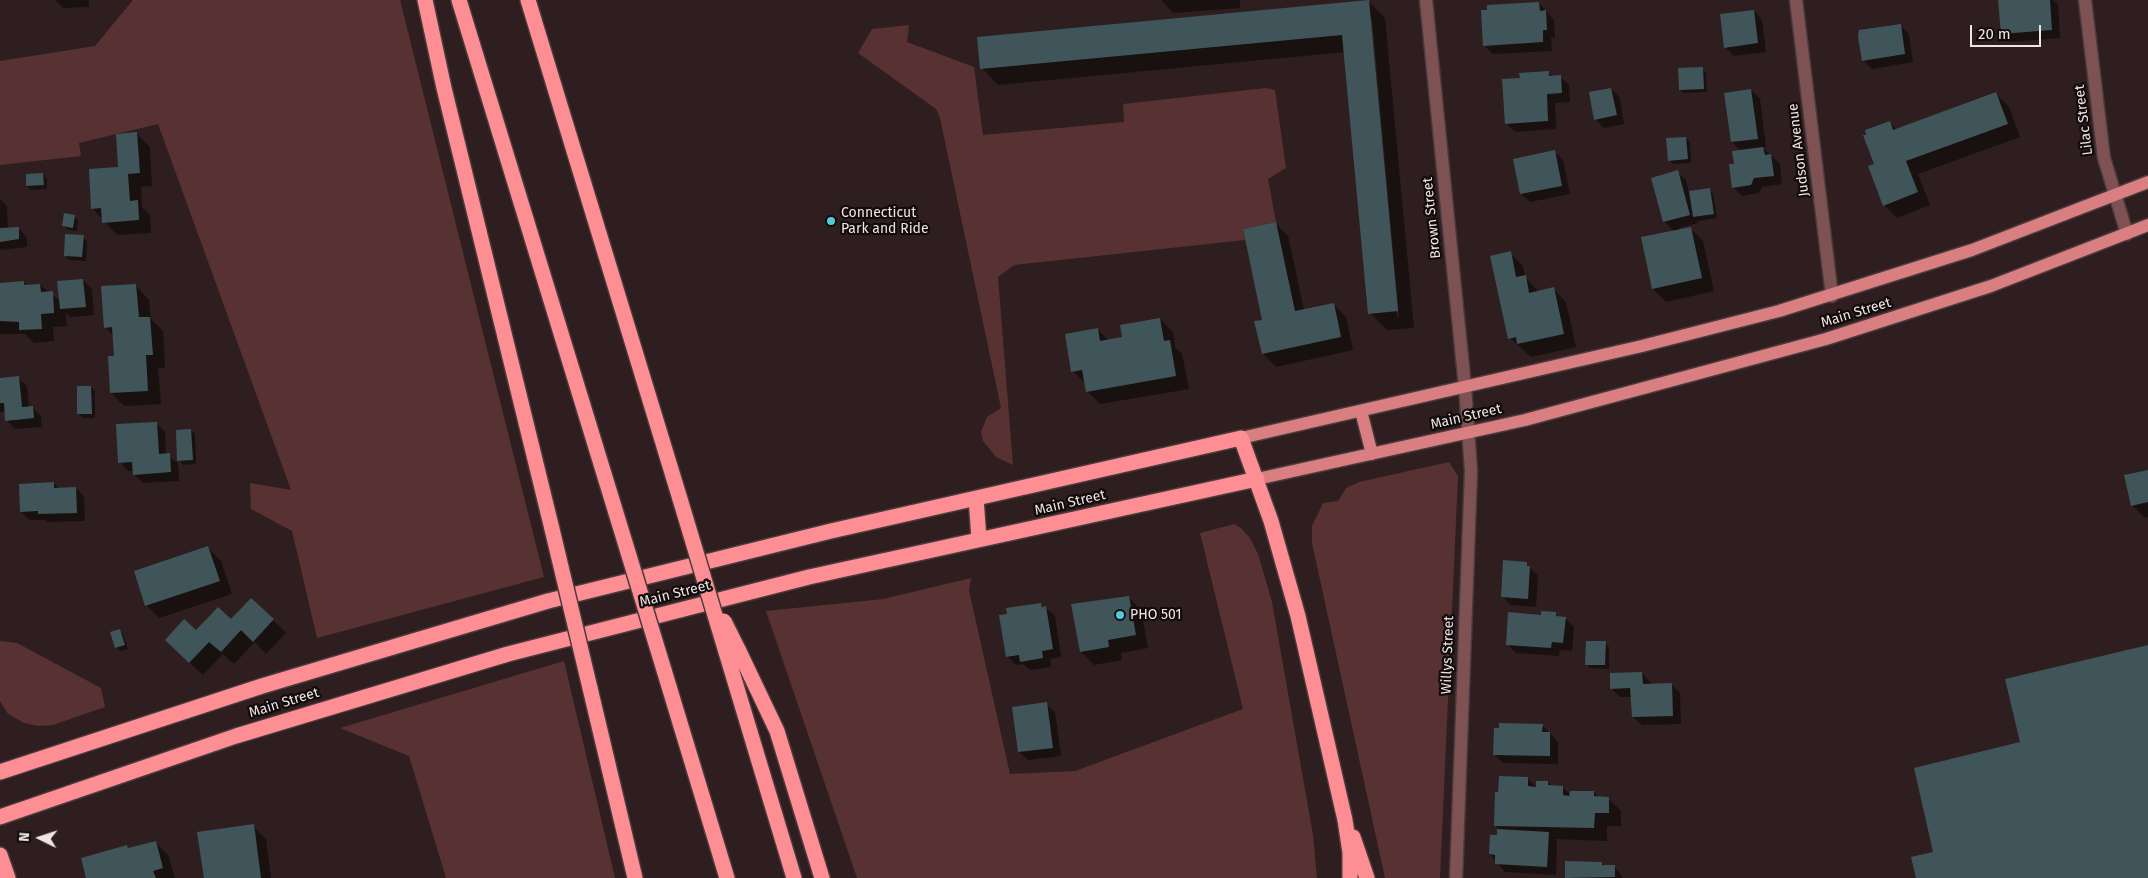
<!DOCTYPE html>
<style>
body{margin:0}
#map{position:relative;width:2148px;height:878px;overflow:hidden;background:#2f1e1f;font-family:"Fira Sans",sans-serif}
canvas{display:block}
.north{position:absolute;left:15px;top:813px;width:50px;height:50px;-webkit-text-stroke:4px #120b0b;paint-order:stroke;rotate:274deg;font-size:14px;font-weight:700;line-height:20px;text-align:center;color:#f1e5e4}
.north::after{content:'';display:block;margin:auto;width:18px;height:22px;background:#f1e5e4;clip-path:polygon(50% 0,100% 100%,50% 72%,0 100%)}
.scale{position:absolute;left:1970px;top:25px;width:71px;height:22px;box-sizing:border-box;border:2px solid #f1e5e4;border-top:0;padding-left:6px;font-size:15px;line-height:18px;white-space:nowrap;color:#f1e5e4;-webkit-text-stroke:4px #120b0b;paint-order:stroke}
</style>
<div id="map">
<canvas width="2148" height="878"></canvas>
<div class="north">N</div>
<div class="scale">20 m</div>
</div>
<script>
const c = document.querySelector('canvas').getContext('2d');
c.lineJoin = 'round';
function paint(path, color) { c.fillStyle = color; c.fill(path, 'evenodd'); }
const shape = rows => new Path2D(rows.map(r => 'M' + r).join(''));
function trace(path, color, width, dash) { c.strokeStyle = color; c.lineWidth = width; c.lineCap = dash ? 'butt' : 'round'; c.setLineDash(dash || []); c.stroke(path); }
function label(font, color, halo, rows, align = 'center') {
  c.font = font + ' "Fira Sans",sans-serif'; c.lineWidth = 4.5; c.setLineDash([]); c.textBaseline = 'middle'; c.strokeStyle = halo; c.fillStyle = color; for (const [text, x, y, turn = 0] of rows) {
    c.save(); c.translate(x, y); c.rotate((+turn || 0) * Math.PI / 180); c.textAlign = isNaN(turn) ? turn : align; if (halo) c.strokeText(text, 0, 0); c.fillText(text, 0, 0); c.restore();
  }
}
const green = shape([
 [133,0,400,0,544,577,317,638,292,531,251,509,250,483,291,490,158,124,79,143,81,156,0,165,0,61,95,46],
 [909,25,907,42,974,67,983,135,1124,122,1123,104,1266,88,1275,90,1286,168,1268,179,1276,222,1243,229,1245,240,1014,265,998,277,1013,465,996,457,983,441,981,432,987,417,1001,408,940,118,936,109,858,53,872,29],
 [1449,462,1458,476,1440,878,1385,878,1312,543,1312,526,1323,503,1338,501,1346,488,1359,482],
 [1234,524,1241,528,1250,538,1258,554,1272,602,1313,835,1317,878,857,878,766,611,883,599,971,578,969,590,1010,774,1075,771,1243,709,1200,533],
 [0,641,17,643,101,688,105,707,53,725,38,726,24,723,8,714,0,701],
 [564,661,615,878,446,878,409,756,340,728]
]);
const shadow = shape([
 [55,0,89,0,89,7,63,8],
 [1161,0,1240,0,1240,8,1173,13],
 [1999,0,2053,0,2058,4,2060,38,2011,42,2002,33],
 [1368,1,1385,18,1414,328,1387,330,1370,313,1345,52,998,85,982,68],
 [1369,18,1372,18,1399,317,1397,317],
 [1539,3,1554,20,1555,38,1551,38,1552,51,1493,54,1484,45],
 [1754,11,1762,20,1766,52,1734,56,1725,47],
 [1900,25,1909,34,1913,62,1872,69,1863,60],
 [1702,68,1706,73,1707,92,1684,93,1680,89],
 [1548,72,1553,77,1560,77,1569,85,1570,102,1555,103,1556,129,1515,132,1506,123,1521,79],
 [1611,89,1620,98,1624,124,1604,128,1595,119],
 [1751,90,1760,99,1766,147,1762,147,1780,164,1782,184,1762,187,1759,193,1742,196,1733,187,1736,165,1741,151,1732,142],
 [1996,94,2009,107,2020,137,1918,174,1930,205,1897,218,1884,205,1875,165,1889,122,1897,130],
 [137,134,150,147,152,186,141,187,142,207,150,215,151,233,117,235,93,209,119,169],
 [1686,138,1690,142,1691,163,1673,164,1669,160],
 [1555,152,1563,160,1570,194,1530,202,1521,194,1514,160],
 [1677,172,1686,180,1689,193,1709,190,1713,194,1717,218,1697,221,1698,223,1679,228,1680,230,1690,228,1703,241,1714,291,1666,302,1653,289,1674,231,1664,221],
 [43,174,47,179,47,189,31,190,27,186],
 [0,199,7,206,8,229,18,228,27,237,27,247,0,250],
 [74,216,78,220,77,231,68,230,64,226],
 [1275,223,1288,236,1304,310,1333,304,1346,317,1353,350,1276,367,1263,354,1264,321],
 [83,237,87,241,86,261,69,260,65,256],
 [1510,253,1523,266,1525,277,1539,292,1553,289,1566,302,1576,347,1531,357,1510,338],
 [83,280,92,289,94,315,70,317,66,313,67,326,53,327,54,341,34,343,25,334,0,334,0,284,23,282,27,286,40,285,60,301],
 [136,286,149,300,151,319,163,331,165,368,158,368,161,404,124,406,111,393,116,357,114,336,105,327,103,287],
 [1160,319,1173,332,1175,347,1182,354,1189,389,1100,404,1087,391,1086,384,1073,371,1097,329,1109,341,1123,338],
 [18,378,27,386,29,408,32,407,41,416,42,427,15,429,7,421,6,411,0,412,0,379],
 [91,387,95,391,95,418,83,418,79,414],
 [156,423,165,432,166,455,178,463,179,481,143,483,134,474,134,471,128,471,120,462],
 [191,430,195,434,196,464,183,465,179,460],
 [2148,471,2148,517,2145,518,2132,505],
 [54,483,59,489,76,488,84,497,85,521,48,522,45,520,30,520,21,512],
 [208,548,221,561,232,594,159,618,146,605],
 [1526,563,1538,576,1536,607,1511,605,1502,596],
 [1128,597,1141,610,1148,648,1121,653,1122,660,1094,665,1081,652],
 [1041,604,1055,616,1061,657,1050,659,1051,667,1030,670,1023,664,1016,665,1007,656,1008,615],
 [1555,614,1560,618,1565,618,1574,627,1572,651,1560,650,1559,656,1516,653,1507,644,1542,616],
 [273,620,286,633,266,654,255,642,234,664,223,654,203,675,179,653,196,632],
 [119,630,123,634,128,649,120,651,116,647],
 [1605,643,1609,647,1609,669,1590,668,1586,664],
 [1642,673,1650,682,1651,685,1671,684,1680,693,1681,724,1642,725,1633,717,1632,697,1620,697,1611,688],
 [1046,704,1055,712,1061,756,1028,760,1019,752],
 [1542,725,1558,742,1558,764,1503,763,1494,754],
 [1527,778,1537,788,1548,782,1552,787,1562,787,1571,795,1594,792,1599,798,1608,798,1621,811,1621,826,1607,826,1607,841,1555,839,1557,842,1556,875,1505,872,1490,854,1501,831,1495,825],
 [253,826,266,839,271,878,205,878],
 [155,842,168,855,175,878,88,878,127,846,130,849],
 [1566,862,1602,863,1605,866,1615,867,1623,878,1566,878]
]);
const building = shape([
 [1369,0,1398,311,1368,314,1342,35,980,69,977,37],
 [1998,0,2050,0,2052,30,2001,34],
 [1539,2,1540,11,1546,10,1547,30,1543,30,1543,42,1483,46,1481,10,1487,10,1487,5],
 [1754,10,1758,43,1724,48,1720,14],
 [1901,24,1905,54,1862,61,1858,37,1859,30],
 [1703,67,1704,89,1679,90,1678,68],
 [1549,71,1549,76,1561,75,1562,93,1547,94,1548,121,1505,124,1502,79,1520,78,1519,73],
 [1611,88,1617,115,1594,120,1589,92],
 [1751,89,1758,139,1731,142,1724,93],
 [1996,92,2008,124,1906,161,1918,192,1883,206,1868,166,1874,164,1863,135,1866,135,1865,130,1890,121,1893,130],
 [137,132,140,173,128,174,130,201,138,200,139,220,102,223,101,208,91,209,89,169,118,167,116,134],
 [1686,137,1688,159,1668,161,1666,138],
 [1763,147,1765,155,1771,154,1774,176,1754,178,1751,185,1732,188,1729,164,1734,164,1732,151],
 [1555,150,1562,186,1520,194,1513,159],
 [1678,170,1690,215,1663,222,1651,178],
 [43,173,44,185,26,186,26,174],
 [1710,188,1714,214,1693,217,1689,191],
 [64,213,75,215,73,228,62,226],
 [1276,222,1295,311,1334,303,1341,337,1262,354,1254,321,1262,320,1243,229],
 [19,227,19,239,0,242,0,228],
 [1691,227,1702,278,1652,289,1641,237],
 [65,234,84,235,82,257,64,256],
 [1511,251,1516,277,1526,275,1529,293,1554,287,1564,334,1517,344,1516,337,1508,339,1490,256],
 [83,279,86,307,60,309,57,281],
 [24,281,24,285,40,284,41,292,53,291,54,313,41,314,42,329,19,330,19,322,0,321,0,283],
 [136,284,139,317,150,317,153,355,146,355,148,391,110,393,108,356,114,356,112,327,104,328,101,286],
 [1160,318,1164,341,1170,340,1176,376,1086,392,1082,370,1071,372,1065,334,1098,328,1100,341,1122,337,1120,325],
 [19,376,22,407,33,406,34,418,5,421,4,403,0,403,0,378],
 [77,386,91,386,92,414,77,414],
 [157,422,159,454,170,453,171,472,133,475,132,462,118,463,116,424],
 [191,429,193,460,177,461,176,430],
 [2148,470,2148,502,2131,506,2124,475],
 [54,482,54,488,76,487,77,513,38,514,38,511,20,512,19,484],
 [208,546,220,581,145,606,134,571],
 [1503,560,1527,562,1527,566,1530,566,1528,599,1501,597],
 [1129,596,1136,635,1108,640,1109,647,1080,652,1071,604],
 [251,598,274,619,253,642,241,630,221,652,209,642,189,663,165,640,184,619,196,630,218,607,231,619],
 [1041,603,1042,607,1046,606,1053,649,1042,651,1043,658,1020,662,1019,655,1006,657,999,615,1007,614,1006,608],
 [1541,611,1556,612,1556,616,1566,617,1563,643,1552,642,1551,648,1506,645,1508,612,1541,615],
 [120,629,125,645,115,648,110,632],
 [1586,641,1606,641,1605,665,1585,665],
 [2148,645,2148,878,1916,878,1911,857,1933,852,1914,768,2020,742,2005,679],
 [1642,672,1643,684,1672,683,1673,716,1632,717,1630,688,1610,689,1610,673],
 [1047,702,1053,748,1018,752,1012,707],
 [1499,723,1543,724,1542,732,1550,732,1550,756,1493,755,1494,728,1499,728],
 [1499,776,1528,777,1528,786,1536,787,1536,781,1548,781,1548,785,1563,786,1563,795,1569,796,1570,791,1594,791,1594,796,1609,797,1609,813,1595,813,1594,828,1494,826,1495,792,1498,792],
 [254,824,261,878,204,878,197,832],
 [1497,829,1549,832,1547,867,1495,864,1495,855,1489,854,1490,835,1497,835],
 [156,841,163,868,153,871,156,878,86,878,81,858,127,845,128,848],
 [1565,861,1602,862,1602,865,1615,865,1615,877,1565,878]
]);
const street = shape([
 [1426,0,1465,387,1471,471,1456,878],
 [1796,0,1832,296],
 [2085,0,2104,158,2127,234]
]);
const primary = shape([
 [1361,411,1372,454],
 [1241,438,1642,346,1779,311,1972,250,2148,182],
 [1257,479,1525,420,1826,339,1991,286,2148,225]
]);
const highway = shape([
 [425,0,444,88,552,529],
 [459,0,616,513],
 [528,0,680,499],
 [976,498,979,539],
 [738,649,777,731,822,878],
 [726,652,794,878],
 [664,670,727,878],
 [590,688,635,878],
 [0,772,262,686,548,601,831,531,1241,438,1271,521,1298,616,1345,820,1350,853,1350,878],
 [0,817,236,736,508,654,809,577,1257,479],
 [1353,837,1367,878],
 [0,855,8,878]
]);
const highwayBridge = shape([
 [680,499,726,652],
 [616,513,664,670],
 [552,529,590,688],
 [724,621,738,649]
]);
const markers = [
 [831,221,5,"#54cade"],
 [1120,615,5,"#54cade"]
];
const streetNames = [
 ["Lilac Street",2084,120,-97],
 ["Judson Avenue",1799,150,-97],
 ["Brown Street",1432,218,-96],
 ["Main Street",1856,313,-17],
 ["Main Street",1466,417,-13],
 ["Main Street",1070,503,-13],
 ["Main Street",675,594,-14],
 ["Willys Street",1448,655,-88],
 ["Main Street",284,703,-17]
];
const poiNames = [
 ["Connecticut",841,213],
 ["Park and Ride",841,229],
 ["PHO 501",1130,615]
];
paint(green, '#583133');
paint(shadow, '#0007');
paint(building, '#405559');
trace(street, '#4a3a3b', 15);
trace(primary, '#4a3a3b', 15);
trace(highway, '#4a3a3b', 18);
trace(street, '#7e5253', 12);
trace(primary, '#d97e81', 12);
trace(highway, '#fd8f94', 15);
trace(highwayBridge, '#4a3a3b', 18, []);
trace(highwayBridge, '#fd8f94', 15);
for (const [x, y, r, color] of markers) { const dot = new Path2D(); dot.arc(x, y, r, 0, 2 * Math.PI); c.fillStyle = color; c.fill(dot); trace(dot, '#120b0b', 2); }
label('14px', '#f1e5e4', '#120b0b', streetNames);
label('14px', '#f1e5e4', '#120b0b', poiNames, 'left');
</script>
